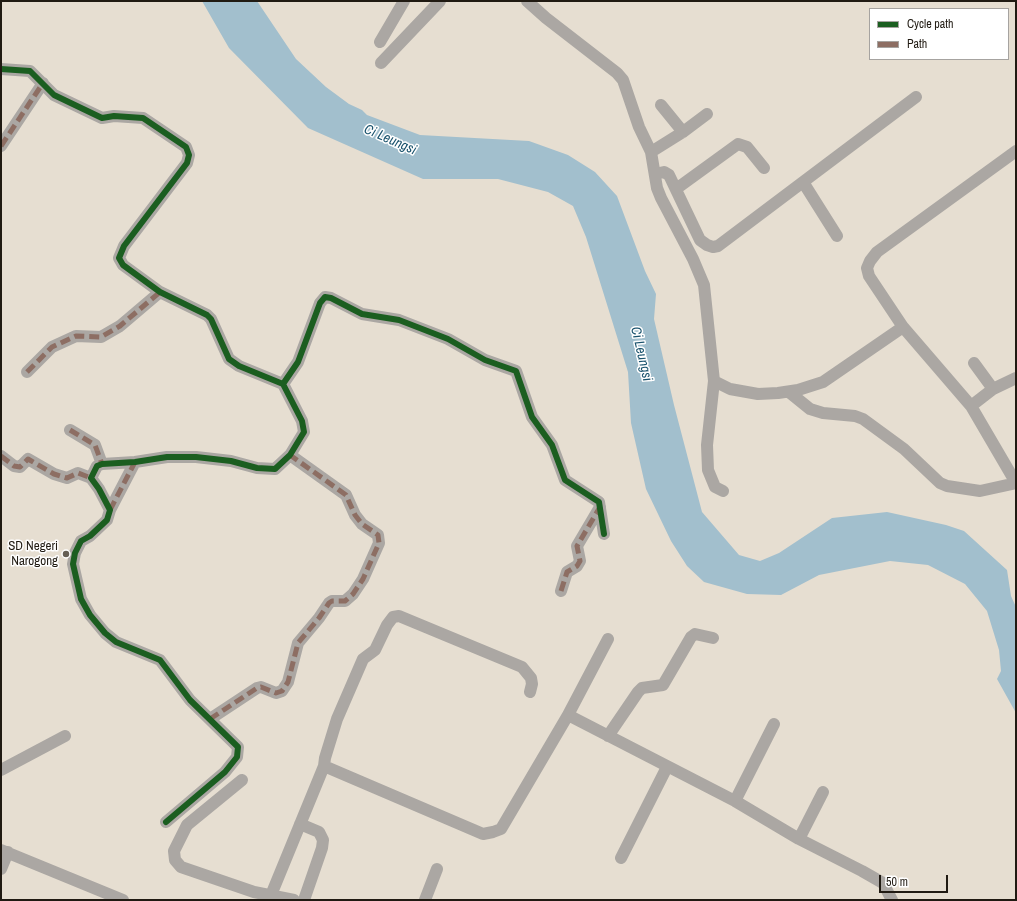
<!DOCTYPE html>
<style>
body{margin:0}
#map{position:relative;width:1017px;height:901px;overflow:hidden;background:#e6ded1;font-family:"Archivo Narrow",sans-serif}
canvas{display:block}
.frame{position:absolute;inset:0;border:2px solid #201a12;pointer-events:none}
.legend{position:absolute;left:869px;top:8px;width:140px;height:52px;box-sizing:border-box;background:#fff;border:1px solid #a6a3a0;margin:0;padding:5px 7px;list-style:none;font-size:12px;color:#201a12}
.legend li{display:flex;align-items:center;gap:8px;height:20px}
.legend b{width:20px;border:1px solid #a6a3a0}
.scale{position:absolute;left:879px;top:875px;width:69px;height:18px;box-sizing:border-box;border:2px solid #201a12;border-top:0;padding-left:5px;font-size:12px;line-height:14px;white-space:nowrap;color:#201a12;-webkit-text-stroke:3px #fff;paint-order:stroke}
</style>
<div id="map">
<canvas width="1017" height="901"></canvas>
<div class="frame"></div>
<ul class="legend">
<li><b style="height:5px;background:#1b5e20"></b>Cycle path</li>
<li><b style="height:5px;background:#8d6e63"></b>Path</li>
</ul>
<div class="scale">50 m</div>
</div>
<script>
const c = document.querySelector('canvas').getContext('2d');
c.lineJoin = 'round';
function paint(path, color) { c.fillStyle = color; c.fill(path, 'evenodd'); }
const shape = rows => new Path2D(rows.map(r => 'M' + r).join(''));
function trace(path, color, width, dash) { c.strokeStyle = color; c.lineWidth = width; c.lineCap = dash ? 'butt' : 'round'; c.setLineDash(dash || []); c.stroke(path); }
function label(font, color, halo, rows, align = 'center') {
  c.font = font + ' "Archivo Narrow",sans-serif'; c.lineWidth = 3; c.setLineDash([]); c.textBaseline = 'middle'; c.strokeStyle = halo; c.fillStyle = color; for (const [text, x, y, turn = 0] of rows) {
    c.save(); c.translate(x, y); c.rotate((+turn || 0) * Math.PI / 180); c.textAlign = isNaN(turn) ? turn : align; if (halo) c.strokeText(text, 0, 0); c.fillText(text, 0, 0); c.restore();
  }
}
const water = shape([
 [202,1,257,1,296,59,326,87,349,104,362,110,367,115,420,135,529,141,568,155,595,172,617,196,645,271,656,294,654,319,674,405,702,512,739,555,760,561,779,553,832,518,887,512,946,525,964,531,1007,570,1011,596,1016,607,1016,713,997,679,1001,671,999,650,987,611,965,584,928,565,890,561,819,575,781,595,747,594,704,582,687,566,671,541,646,489,631,423,628,372,586,237,573,206,548,192,498,179,423,179,308,128,229,48]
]);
const minor = shape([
 [527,1,546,18,617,73,623,80,639,127,651,152,657,188,661,198,693,259,704,285,714,381,730,389,758,394,778,393,798,390,823,382,903,327,971,406,1016,483],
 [380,42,404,1],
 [381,63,440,1],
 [1,69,30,71,54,95,102,118,114,116,143,118,186,147,189,155,187,163,124,246,119,258,123,265,160,292,207,315,211,319,229,359,239,366,283,384,298,362,320,303,325,297,331,298,362,314,399,320,448,339,485,360,516,371,532,417,552,445,565,480,599,502,604,534],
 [661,105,683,132],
 [1,146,43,83],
 [651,152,683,132,707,114],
 [655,174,664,172,669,175,700,240,707,245,713,247,718,246,803,182],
 [676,189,738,144,747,147,764,168],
 [837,236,803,182,916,97],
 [903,327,869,276,867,268,870,261,877,252,1016,151],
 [974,363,993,389],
 [27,372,52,347,76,336,101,337,120,326,160,292],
 [714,381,707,445,708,470,715,487,723,491],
 [789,392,810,409,823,413,855,416,863,419,904,449,940,483,947,486,980,491,1016,483],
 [971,406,993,389,1016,378],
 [70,430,95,445,102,464],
 [1,456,14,466,20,467,28,459,54,474,67,478,78,473,91,478],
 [110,510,135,462],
 [561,591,567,572,577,566,580,561,577,546,600,507],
 [568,715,608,639],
 [210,719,257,688,261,687,276,693,282,691,288,682,298,643,319,618,329,603,332,601,345,601,353,594,363,579,379,543,378,535,362,524,355,515,346,495,290,455],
 [608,736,638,692,642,688,663,685,691,637,695,634,713,638],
 [324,766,325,758,337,719,363,659,375,650,387,625,393,617,399,616,522,667,531,678,532,684,530,692],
 [1,770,65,736],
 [242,780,187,825,174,851,175,860,181,867,254,892,294,900],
 [735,801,774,724],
 [166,822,225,772,237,757,238,747,190,700,160,660,116,642,105,633,90,615,81,599,73,564,75,553,81,541,90,536,107,520,110,510,99,489,91,478,97,466,102,464,135,462,167,457,196,457,231,461,257,468,275,469,290,455,304,432,302,421,283,384],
 [300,824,319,832,323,840,322,848,304,900],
 [799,839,823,792],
 [1,850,123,900],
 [621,858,667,767],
 [1,869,8,852],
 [269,900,324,766,483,834,493,832,501,829,568,715,735,801,799,839,862,871,883,883,892,900],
 [425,900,437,869]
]);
const quiet = shape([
 [1,146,43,83],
 [27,372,52,347,76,336,101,337,120,326,160,292],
 [70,430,95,445,102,464],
 [1,456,14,466,20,467,28,459,54,474,67,478,78,473,91,478],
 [110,510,135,462],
 [561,591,567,572,577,566,580,561,577,546,600,507],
 [210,719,257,688,261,687,276,693,282,691,288,682,298,643,319,618,329,603,332,601,345,601,353,594,363,579,379,543,378,535,362,524,355,515,346,495,290,455]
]);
const cycleway = shape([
 [1,69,30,71,54,95,102,118,114,116,143,118,186,147,189,155,187,163,124,246,119,258,123,265,160,292,207,315,211,319,229,359,239,366,283,384,298,362,320,303,325,297,331,298,362,314,399,320,448,339,485,360,516,371,532,417,552,445,565,480,599,502,604,534],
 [166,822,225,772,237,757,238,747,190,700,160,660,116,642,105,633,90,615,81,599,73,564,75,553,81,541,90,536,107,520,110,510,99,489,91,478,97,466,102,464,135,462,167,457,196,457,231,461,257,468,275,469,290,455,304,432,302,421,283,384]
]);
const markers = [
 [66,554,4,"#655f55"]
];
const poiNames = [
 ["SD Negeri",58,547],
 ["Narogong",58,562]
];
const waterNames = [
 ["Ci Leungsi",390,140,24],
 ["Ci Leungsi",641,354,77]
];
paint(water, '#a2bfcd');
trace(minor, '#aba7a3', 12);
trace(quiet, '#8d6e63', 5, [10, 5]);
trace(cycleway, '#1b5e20', 6);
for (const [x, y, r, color] of markers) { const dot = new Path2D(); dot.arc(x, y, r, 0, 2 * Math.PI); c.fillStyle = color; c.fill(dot); trace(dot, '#fff', 1.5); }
label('13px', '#201a12', '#fff', poiNames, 'right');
label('italic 14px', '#1a536d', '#fff', waterNames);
</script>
